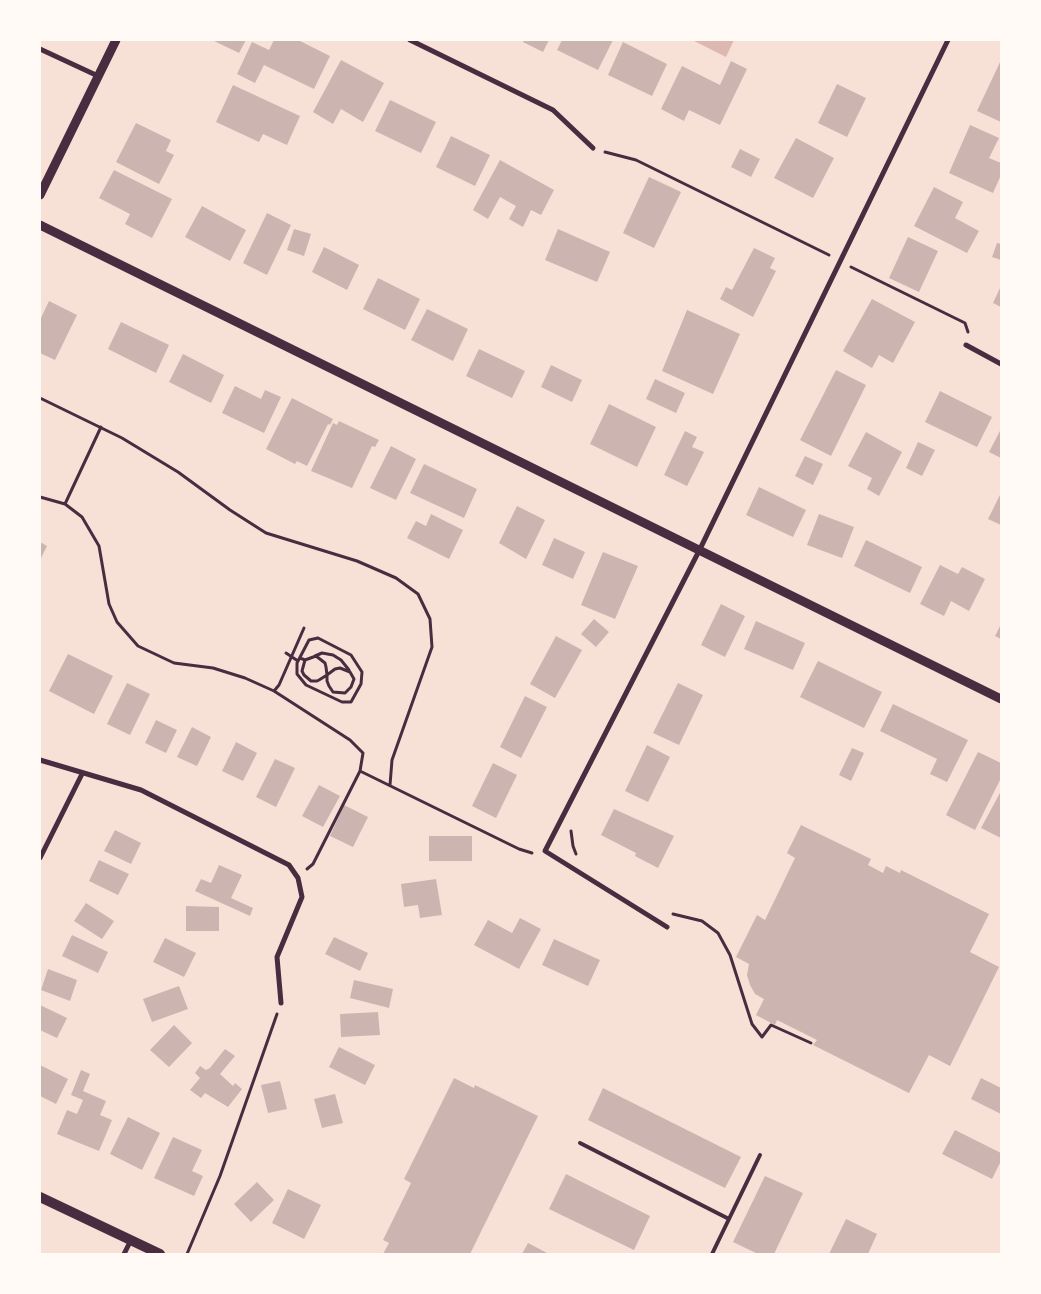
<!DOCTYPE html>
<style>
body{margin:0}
#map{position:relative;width:1041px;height:1294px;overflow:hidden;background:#f7e1d7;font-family:Poppins,sans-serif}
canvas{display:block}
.frame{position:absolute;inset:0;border:41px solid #fffaf5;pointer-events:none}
</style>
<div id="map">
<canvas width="1041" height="1294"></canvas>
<div class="frame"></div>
</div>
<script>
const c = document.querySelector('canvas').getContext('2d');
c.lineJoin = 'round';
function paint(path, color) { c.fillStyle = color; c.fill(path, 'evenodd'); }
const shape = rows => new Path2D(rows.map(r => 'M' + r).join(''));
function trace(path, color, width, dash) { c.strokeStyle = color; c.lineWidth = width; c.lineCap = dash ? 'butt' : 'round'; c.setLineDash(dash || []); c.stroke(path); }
const water = shape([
 [692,40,734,40,726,57]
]);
const building = shape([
 [212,40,246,40,239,53],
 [274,40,298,40,330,56,314,89,264,65,255,83,237,74,252,42,269,50],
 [524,40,549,40,543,52,523,42],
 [562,40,613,40,598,70,557,50],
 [623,42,667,64,652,96,608,75],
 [341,60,384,83,363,122,341,109,333,124,313,112],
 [1001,60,1001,122,977,111],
 [731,61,747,69,720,125,689,110,684,121,661,109,682,66,720,85],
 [837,84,866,98,847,137,818,123],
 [233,85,300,116,287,145,263,134,259,142,216,122],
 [390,100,436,122,421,153,375,131],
 [136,123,171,140,166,151,174,155,159,184,116,162],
 [970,125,999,138,989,158,1001,163,1001,175,993,193,949,173],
 [451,136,490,155,475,186,436,167],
 [796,138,834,158,813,198,774,178],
 [740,149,760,159,751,177,731,167],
 [500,160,554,190,541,215,531,210,523,227,509,219,516,206,500,197,488,219,473,210],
 [114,170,172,199,152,238,125,224,130,214,99,198],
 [649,177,681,192,654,248,623,233],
 [934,187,963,202,955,218,979,231,967,253,914,226],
 [202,206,246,230,230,261,185,237],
 [267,213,291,225,267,275,243,263],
 [294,229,311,234,304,256,287,250],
 [558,229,610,252,597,282,545,260],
 [908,237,938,251,919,292,889,278],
 [997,243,1001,244,1001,260,992,257],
 [324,247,359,265,347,290,312,272],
 [754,248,775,258,770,268,776,271,753,317,720,299,726,287,732,290],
 [378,278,420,299,405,330,363,309],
 [1001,286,1001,307,993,303],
 [872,299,915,322,893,363,879,355,872,368,843,351],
 [49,301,77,315,55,360,40,353,40,320],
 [427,309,468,329,453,361,411,340],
 [687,310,740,334,713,394,662,371],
 [121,322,169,345,156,373,108,349],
 [479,349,525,371,512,398,466,376],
 [183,354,224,375,211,403,169,382],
 [551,365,582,380,572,402,541,387],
 [836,370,866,385,831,456,800,440],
 [655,379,685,393,676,413,646,399],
 [235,386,261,399,265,390,281,397,264,433,222,413],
 [940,391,992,417,977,447,925,422],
 [292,398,333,419,330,425,328,424,307,466,297,461,295,464,266,449],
 [609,404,656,427,637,467,590,444],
 [339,421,379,440,375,447,372,446,352,488,311,471,333,423,337,425],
 [1001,429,1001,458,989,452],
 [685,431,697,437,692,447,704,452,687,486,664,475],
 [866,432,902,452,879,496,867,489,872,478,848,466],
 [918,442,935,450,922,476,906,468],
 [391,446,416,459,396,500,370,488],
 [805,456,823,464,813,485,795,476],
 [424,464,477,489,464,518,410,493],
 [759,487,806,510,793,537,746,515],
 [1001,493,1001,525,988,519],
 [517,506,545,520,526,559,499,543],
 [431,514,463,530,449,559,407,538,416,521,426,526],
 [819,514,854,527,842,558,807,545],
 [554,538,585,552,573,579,542,565],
 [866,540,922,567,910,593,854,566],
 [40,542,47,546,40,560],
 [603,552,638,566,615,619,581,605],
 [940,565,958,574,962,567,985,579,969,611,951,601,944,616,920,604],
 [721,604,745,616,725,657,701,645],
 [594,619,609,632,596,647,581,634],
 [756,621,805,643,793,670,744,649],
 [1001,624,1001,639,995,636],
 [556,636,582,650,555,698,530,684],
 [68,654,113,676,94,714,49,691],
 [818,661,882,692,864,728,800,697],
 [127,683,150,694,130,735,107,724],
 [678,683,703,695,679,745,653,733],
 [525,696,547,707,521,758,500,747],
 [893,704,968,740,947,782,930,774,937,759,880,731],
 [156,720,177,730,166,753,145,743],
 [192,727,211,737,197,766,177,757],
 [236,742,257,753,243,781,222,771],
 [647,745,670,757,648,802,625,791],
 [852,748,864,753,851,781,839,775],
 [978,752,1001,763,1001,778,975,830,946,815],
 [275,759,295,768,276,807,256,797],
 [493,763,517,775,496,818,472,806],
 [319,785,340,796,323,827,302,816],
 [1001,791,1001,838,981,828],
 [344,805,368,817,353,847,330,836],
 [614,809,674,836,658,868,635,856,636,853,601,835],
 [801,825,871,859,868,865,883,873,886,866,900,873,901,870,989,914,970,952,999,967,950,1066,929,1055,909,1093,813,1045,817,1040,777,1020,775,1025,756,1015,764,999,755,994,750,985,747,975,749,964,736,957,757,915,765,920,795,858,787,853],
 [115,830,141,843,131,864,104,851],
 [429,836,472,836,472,861,429,861],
 [99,860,129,874,118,895,89,881],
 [219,865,242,875,231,898,253,908,250,916,195,891,201,879,211,883],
 [436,879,442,915,420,918,418,905,404,907,401,884],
 [86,903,114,921,102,939,74,921],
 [186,906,219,907,219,931,186,931],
 [520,918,541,929,519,969,474,945,488,920,512,933],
 [72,935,108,952,98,973,62,956],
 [334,937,368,953,360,971,325,954],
 [165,938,196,953,184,977,153,962],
 [554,939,600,960,588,986,542,965],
 [48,969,77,980,70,1001,41,990],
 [354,980,393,989,389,1008,350,998],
 [179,986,188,1009,152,1022,143,999],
 [40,1005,67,1018,57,1038,40,1030],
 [378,1012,380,1035,341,1037,340,1014],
 [174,1025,192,1043,169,1067,150,1050],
 [339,1047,375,1065,365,1085,329,1067],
 [225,1049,235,1056,220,1074,233,1086,235,1083,242,1089,228,1107,205,1093,201,1098,190,1090,200,1078,195,1073,200,1066,206,1070,210,1068],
 [40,1065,68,1079,56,1104,40,1096],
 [81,1070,90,1074,83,1091,106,1101,100,1115,112,1120,99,1151,57,1134,67,1110,77,1114,83,1100,71,1095],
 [454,1078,474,1088,475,1085,538,1116,470,1254,383,1254,389,1243,383,1240,411,1183,404,1179],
 [981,1078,1001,1088,1001,1114,971,1099],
 [280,1081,287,1109,268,1113,261,1085],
 [603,1088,741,1157,725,1188,588,1120],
 [335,1094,343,1123,322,1128,314,1099],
 [128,1117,160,1133,142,1170,110,1154],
 [955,1130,1001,1153,1001,1161,992,1179,942,1154],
 [173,1137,202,1150,192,1171,203,1176,194,1196,154,1178],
 [566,1174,650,1216,634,1250,549,1209],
 [765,1176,803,1193,774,1254,758,1254,733,1242],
 [257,1182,274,1200,251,1222,234,1204],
 [288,1189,321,1205,304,1239,272,1223],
 [846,1219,877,1234,868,1254,829,1254],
 [528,1243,549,1254,522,1254]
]);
const path = shape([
 [605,152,636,160,829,255],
 [851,267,965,323,968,332],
 [40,398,122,438,178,472,230,510,266,533,357,561,396,578,418,594,430,619,432,647,392,760,390,785],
 [40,497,65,504,82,517,99,546,109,604,117,622,138,646,174,663,213,668,245,678,274,691,350,740,363,753,360,771],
 [65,504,101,427],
 [318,638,351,655,362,672,361,684,351,702,342,702,306,685,297,674,297,663,309,640,318,638],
 [286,653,298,661],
 [315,656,322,653,333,655,341,660,349,670],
 [300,658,305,660,302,671,304,675,311,681,317,681,319,680,327,675,335,669,340,668,350,672,354,679,351,687,345,693,333,692,329,686,327,681,327,675,326,667,325,663,316,656,305,660],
 [274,691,279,685,304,628],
 [571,831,573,846,576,854],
 [307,869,313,864,360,771,519,849,532,853],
 [673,914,702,921,718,933,730,955,752,1024,762,1037,771,1025,811,1043],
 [187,1254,220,1176,277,1014]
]);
const service = shape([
 [580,1143,729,1219],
 [712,1254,760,1155]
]);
const minor = shape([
 [410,40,553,110,593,148],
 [40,49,98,76],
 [966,345,1001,364],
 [40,760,141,790,289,865,298,878,302,897,277,957,281,1003],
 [40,858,82,774],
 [667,927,545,851,700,549,948,40],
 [124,1254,131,1240]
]);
const tertiary = shape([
 [40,195,116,40],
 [40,225,1001,699]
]);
const secondary = shape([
 [40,1197,160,1254]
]);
paint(water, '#dcb8b0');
paint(building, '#ccb4b1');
trace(path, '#4a2c40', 3);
trace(service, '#4a2c40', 4);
trace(minor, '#4a2c40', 5);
trace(tertiary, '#4a2c40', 9);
trace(secondary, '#4a2c40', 10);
</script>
